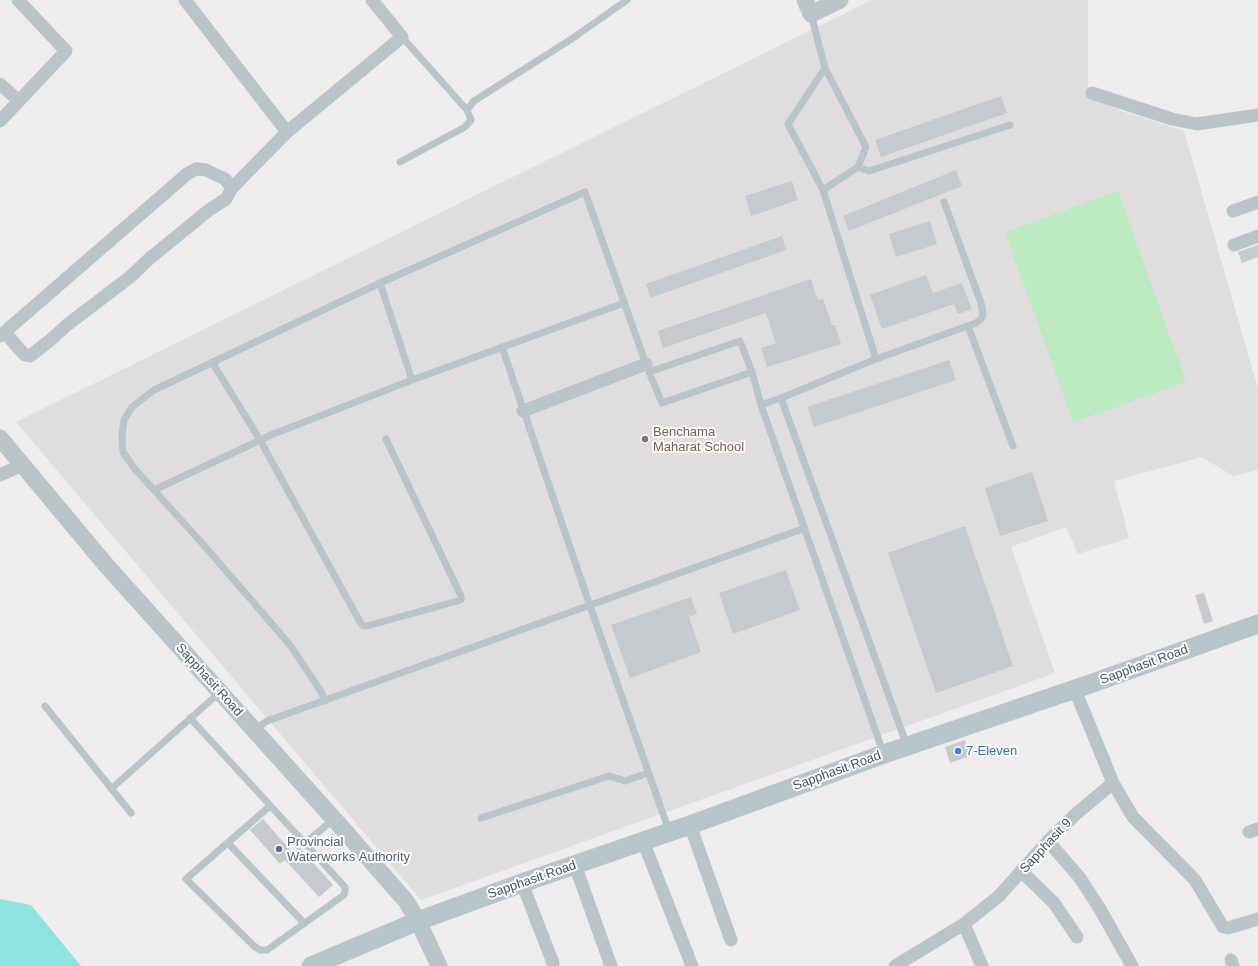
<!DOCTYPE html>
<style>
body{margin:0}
canvas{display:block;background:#eeecec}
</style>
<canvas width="1258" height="966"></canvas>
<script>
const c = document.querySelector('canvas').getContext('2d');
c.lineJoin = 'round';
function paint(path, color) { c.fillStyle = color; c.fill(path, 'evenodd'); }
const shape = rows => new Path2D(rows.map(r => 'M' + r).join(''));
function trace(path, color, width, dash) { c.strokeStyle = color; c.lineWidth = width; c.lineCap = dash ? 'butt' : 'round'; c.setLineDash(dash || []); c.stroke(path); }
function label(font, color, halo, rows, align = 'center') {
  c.font = font + ' Arial,sans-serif'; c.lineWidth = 4; c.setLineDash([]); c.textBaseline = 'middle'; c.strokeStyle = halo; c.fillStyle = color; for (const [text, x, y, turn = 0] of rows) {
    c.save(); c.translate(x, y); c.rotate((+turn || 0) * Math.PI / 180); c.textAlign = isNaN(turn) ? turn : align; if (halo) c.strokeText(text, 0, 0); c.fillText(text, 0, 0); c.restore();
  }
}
const education = shape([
 [872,0,1088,0,1088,97,1124,112,1184,131,1258,389,1258,470,1233,476,1202,457,1114,481,1129,538,1078,554,1066,527,1011,547,1055,673,421,900,16,422]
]);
const green = shape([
 [1118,191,1186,382,1073,422,1005,232]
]);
const water = shape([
 [0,899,31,905,81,966,0,966]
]);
const building = shape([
 [1001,96,1007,113,881,157,875,140],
 [956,170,962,186,849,231,843,216],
 [792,181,798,200,751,216,745,196],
 [930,221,937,244,896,257,889,234],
 [782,236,786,250,650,298,646,284],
 [1258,245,1258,257,1242,263,1238,252],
 [926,275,933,293,962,283,972,309,958,314,954,304,882,329,870,295],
 [811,279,818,300,823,299,832,325,835,325,841,344,767,367,761,348,776,343,766,313,663,348,658,331],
 [949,360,956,380,814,427,807,407],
 [1032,472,1048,521,1000,536,985,488],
 [965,526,1013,666,936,693,888,553],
 [786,570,800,610,733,634,719,593],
 [1204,593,1213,621,1204,624,1195,595],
 [691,597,697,614,689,617,701,652,630,678,611,625],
 [965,740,970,756,950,763,945,747],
 [263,819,293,853,299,847,333,885,319,897,285,860,280,864,250,830]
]);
const service = shape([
 [811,14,825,68],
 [402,37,467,110],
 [400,162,465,127,471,120,467,110,474,101,573,38,627,0],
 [823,190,858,167,869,171,1010,125],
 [968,326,1013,446],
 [502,347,590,606,669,831],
 [876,359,976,323,981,319,983,314,981,303,944,202],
 [212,362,260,440,360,622,363,626,367,626,461,600,461,596,386,439],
 [752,372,662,403,649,372,740,341,752,372,761,405,883,752],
 [412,380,380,283,585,192,647,367],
 [781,398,907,746],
 [761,405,781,398,876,359,823,190,788,124,825,68,866,147,858,167],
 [154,490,271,435,412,380,624,303],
 [325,701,322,693,290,645,202,543,134,468,123,452,122,437,124,420,132,407,154,390,380,283],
 [45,706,131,813],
 [190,718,345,887,345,891,344,895,267,950,260,950,254,946,186,879,270,806],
 [254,730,267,721,805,528],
 [111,789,220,692],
 [481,818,609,776,625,781,648,773],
 [228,843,304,923],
 [304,844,334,819]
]);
const minor = shape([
 [185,0,287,132],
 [0,84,19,101],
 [1092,93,1172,119,1197,124,1258,115],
 [0,121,66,51,18,0],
 [1233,211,1258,202],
 [1234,245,1258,236],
 [5,332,19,349,25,355,30,356,48,342,67,325,130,277,149,259,209,210,226,199,232,188],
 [0,336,187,174,196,169,206,170,225,179,232,188,287,132,402,37,372,0],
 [523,411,646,364],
 [0,475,22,465],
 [1113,783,1133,817,1195,880,1223,927,1228,928,1258,919],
 [690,825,731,940],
 [1249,832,1258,829],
 [643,841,692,966],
 [1048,841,1080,878,1100,909,1132,966],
 [575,865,611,966],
 [1021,871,1054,903,1077,937],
 [522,883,553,963],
 [964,924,982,966],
 [1231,960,1233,966],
 [895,966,964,924,999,896,1048,841,1077,813,1113,783,1075,690]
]);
const tertiary = shape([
 [805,0,811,14,840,0],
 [0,438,106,565,342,828,406,901,418,921,439,966]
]);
const secondary = shape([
 [311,966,418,921,522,883,690,825,884,754,1090,684,1258,624]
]);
const markers = [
 [645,439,4,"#8d6e63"],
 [958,751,4,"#3f7fe0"],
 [279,849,4,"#5c6f8a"]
];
const educationNames = [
 ["Benchama",653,432],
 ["Maharat School",653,447]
];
const streetNames = [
 ["Sapphasit Road",1144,665,-20],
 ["Sapphasit Road",209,680,48],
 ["Sapphasit Road",837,771,-20],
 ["Sapphasit 9",1046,846,-47],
 ["Sapphasit Road",532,880,-19]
];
const shopNames = [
 ["7-Eleven",966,751]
];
const serviceNames = [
 ["Provincial",287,842],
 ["Waterworks Authority",287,857]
];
paint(education, '#dfddde');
paint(green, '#bceac1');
paint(water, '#8de4de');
paint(building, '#c6cacd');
trace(service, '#b8c4c7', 7);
trace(minor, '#b8c4c7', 13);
trace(tertiary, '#b8c4c7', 17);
trace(secondary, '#b6c5ca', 19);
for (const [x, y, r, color] of markers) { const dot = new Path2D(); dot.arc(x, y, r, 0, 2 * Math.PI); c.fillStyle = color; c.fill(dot); trace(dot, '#fff', 1.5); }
label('13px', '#785e54', '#fff', educationNames, 'left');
label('13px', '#465457', '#fff', streetNames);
label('13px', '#366cbe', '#fff', shopNames, 'left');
label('13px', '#4e5e75', '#fff', serviceNames, 'left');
</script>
